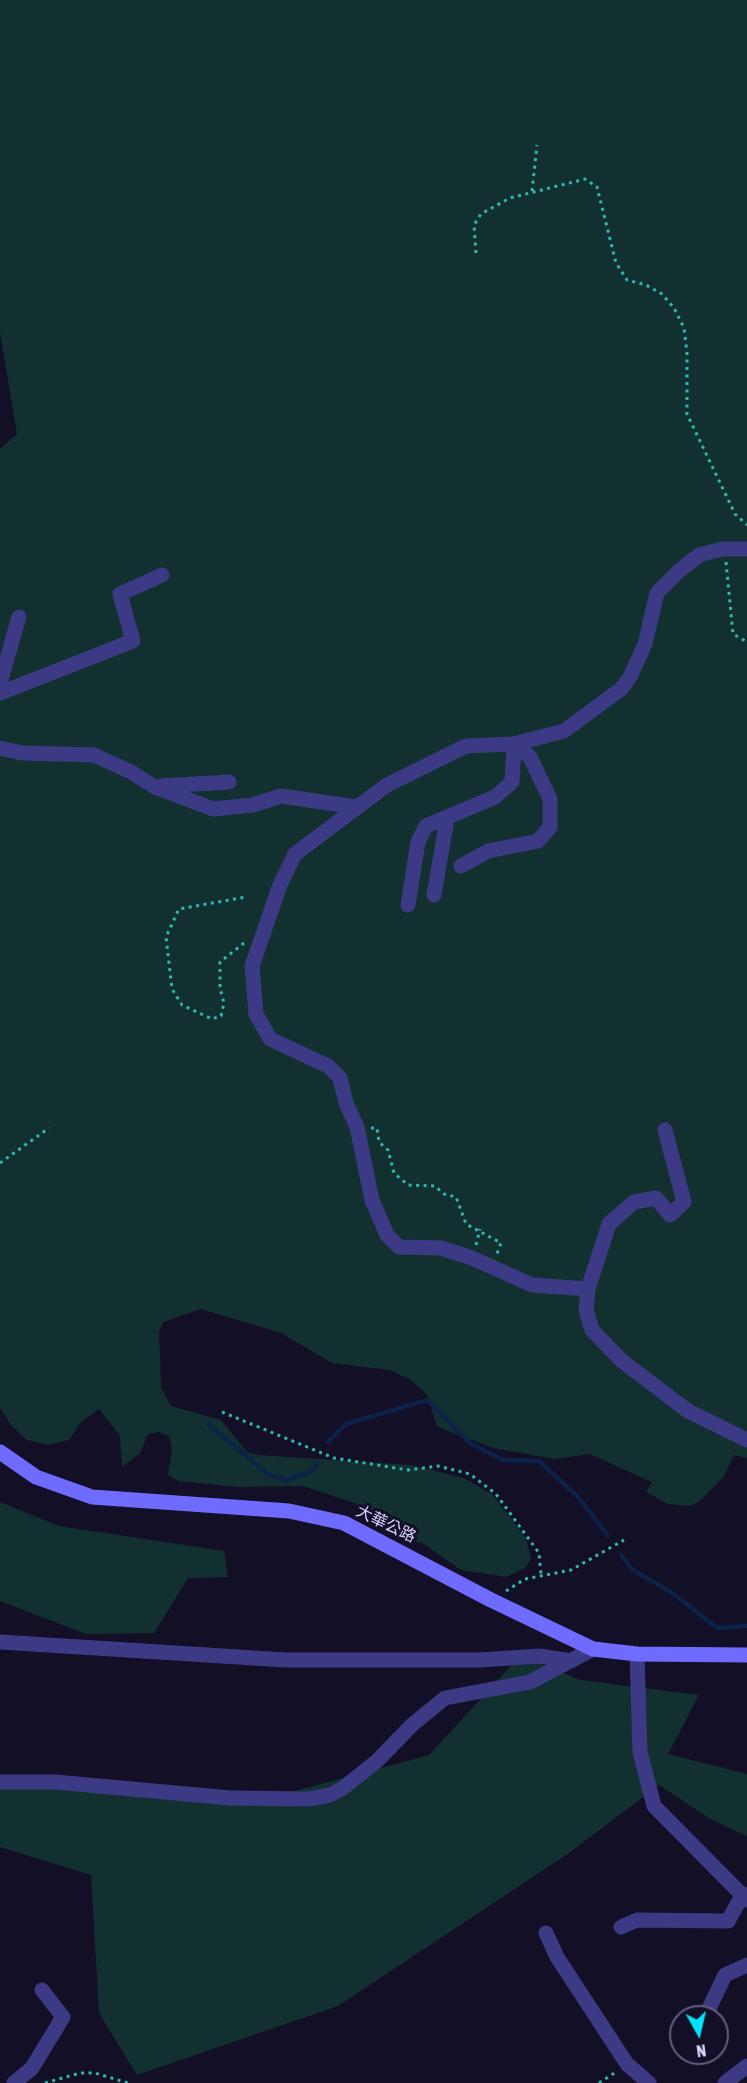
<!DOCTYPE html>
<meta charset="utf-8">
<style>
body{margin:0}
#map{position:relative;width:747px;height:2083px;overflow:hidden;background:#130f26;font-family:"Asap Condensed",sans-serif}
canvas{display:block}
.north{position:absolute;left:669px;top:2005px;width:60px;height:60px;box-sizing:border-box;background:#130f26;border:2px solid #625e7d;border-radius:50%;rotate:172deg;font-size:16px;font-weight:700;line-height:24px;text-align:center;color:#d9d4ff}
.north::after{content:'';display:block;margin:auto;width:21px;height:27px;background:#00e5ff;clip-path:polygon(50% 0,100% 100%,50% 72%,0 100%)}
</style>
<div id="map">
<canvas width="747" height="2083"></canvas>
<div class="north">N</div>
</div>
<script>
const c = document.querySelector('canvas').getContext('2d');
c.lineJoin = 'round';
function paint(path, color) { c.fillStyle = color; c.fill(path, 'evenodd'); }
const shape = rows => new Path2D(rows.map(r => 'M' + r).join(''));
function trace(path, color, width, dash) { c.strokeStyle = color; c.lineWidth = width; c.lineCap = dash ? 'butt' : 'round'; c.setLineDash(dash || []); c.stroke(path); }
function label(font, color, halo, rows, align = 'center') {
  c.font = font + ' "Asap Condensed","Noto Sans TC",sans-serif'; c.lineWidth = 6; c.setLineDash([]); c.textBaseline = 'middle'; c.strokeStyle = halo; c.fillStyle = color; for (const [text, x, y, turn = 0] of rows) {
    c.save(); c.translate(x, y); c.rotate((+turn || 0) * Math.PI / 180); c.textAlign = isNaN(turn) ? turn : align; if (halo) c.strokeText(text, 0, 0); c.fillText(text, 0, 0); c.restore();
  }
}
const green = shape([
 [0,0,747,0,747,1458,734,1455,724,1476,700,1501,690,1506,668,1504,646,1492,652,1482,590,1454,554,1459,493,1448,448,1431,437,1426,427,1395,411,1380,390,1370,332,1363,281,1333,201,1309,163,1322,159,1332,161,1387,171,1406,221,1420,247,1452,257,1455,411,1465,464,1478,492,1494,526,1538,531,1559,525,1568,506,1577,461,1570,424,1544,403,1537,364,1506,303,1486,238,1487,178,1481,168,1475,172,1449,169,1436,159,1432,148,1434,140,1453,122,1467,120,1436,99,1409,81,1422,69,1440,48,1445,27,1440,11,1425,0,1408,0,449,17,434,0,332],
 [0,1502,59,1526,224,1551,228,1577,188,1578,154,1633,86,1634,0,1601],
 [520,1656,581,1680,699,1695,668,1754,747,1774,747,1836,710,1819,659,1785,569,1853,338,2006,137,2075,99,2013,91,1875,0,1847,0,1784,291,1792,429,1755]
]);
const stream = shape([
 [208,1424,269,1475,286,1480,313,1471,317,1463],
 [328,1442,346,1424,427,1400,470,1443,503,1460,539,1461,580,1499,608,1536],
 [621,1555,633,1570,674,1594,717,1628,747,1626]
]);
const path = shape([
 [532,191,537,145],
 [476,253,474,225,481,214,510,198,585,179,597,187,616,263,627,280,646,285,662,294,674,308,684,328,687,353,687,414,735,514,747,525],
 [726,562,733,634,747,642],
 [244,943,220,962,220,988,224,1003,221,1016,212,1019,182,1005,172,989,166,937,179,909,246,897],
 [371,1128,377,1128,379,1142,388,1150,394,1173,408,1185,435,1186,444,1194,456,1197,466,1224,501,1243,497,1254],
 [0,1163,49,1128],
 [476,1245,480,1229],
 [222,1412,334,1458,408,1470,438,1466,470,1474,496,1494,539,1553,541,1574],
 [506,1591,525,1579,571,1570,624,1540],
 [45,2083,80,2073,95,2073,128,2083],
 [599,2083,616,2072]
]);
const street = shape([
 [747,549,722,549,699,555,680,570,657,593,645,644,630,677,621,689,564,731,514,744,466,746,387,785,295,854,280,885,252,966,256,1014,270,1039,328,1066,340,1078,346,1103,357,1127,372,1200,387,1235,399,1247,441,1248,472,1258,532,1285,588,1289,586,1310,592,1330,622,1361,688,1411,747,1440],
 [0,683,19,617],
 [0,693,133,641,120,594,162,575],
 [0,748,22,753,94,755,131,772,155,787,213,809,253,805,281,796,356,807],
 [161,786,229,782],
 [461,866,488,851,538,841,550,827,550,799,530,757,514,744],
 [434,895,447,819],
 [408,905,418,842,426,826,495,797,512,782,514,744],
 [588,1289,609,1224,634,1202,656,1198,670,1215,684,1202,665,1130],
 [0,1642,286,1660,480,1660,539,1656,571,1661],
 [637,1654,640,1752,654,1806,747,1900],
 [0,1782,55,1782,230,1798,308,1799,330,1795,343,1788,377,1761,413,1724,445,1698,530,1682,593,1649],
 [621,1927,637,1920,728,1921,743,1894],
 [546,1933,557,1957,627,2064,649,2083],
 [705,2017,725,1975,747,1965],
 [678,2041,681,2039],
 [14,2083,32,2068,63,2017,42,1990],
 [725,2083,747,2066]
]);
const secondary = shape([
 [0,1452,36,1477,92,1497,289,1511,344,1523,491,1600,593,1649,637,1654,747,1655]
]);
const streetNames = [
 ["大華公路",386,1524,26]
];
paint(green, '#12302f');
trace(stream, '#0c2248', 4.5);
trace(path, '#2fb8b0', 3, [3, 4.5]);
trace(street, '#3d3a85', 15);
trace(secondary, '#6f6bff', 15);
label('16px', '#d9d4ff', '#130f26', streetNames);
</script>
